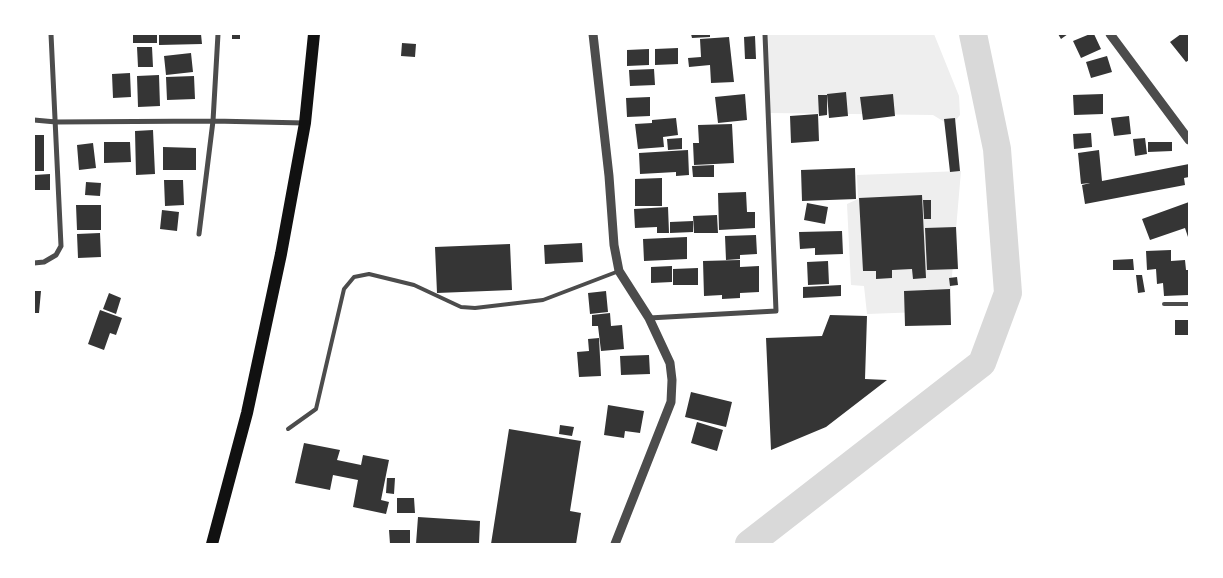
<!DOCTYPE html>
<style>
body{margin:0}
#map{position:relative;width:1223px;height:578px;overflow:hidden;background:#fff;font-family:"Open Sans",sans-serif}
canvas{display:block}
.frame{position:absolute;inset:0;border:35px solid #fff;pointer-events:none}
</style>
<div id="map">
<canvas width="1223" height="578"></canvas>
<div class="frame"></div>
</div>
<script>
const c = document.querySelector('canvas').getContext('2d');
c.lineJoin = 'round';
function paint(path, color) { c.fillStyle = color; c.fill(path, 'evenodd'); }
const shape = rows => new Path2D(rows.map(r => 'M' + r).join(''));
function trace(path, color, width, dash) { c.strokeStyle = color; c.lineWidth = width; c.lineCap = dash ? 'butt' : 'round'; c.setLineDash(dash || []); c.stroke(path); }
const green = shape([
 [768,34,934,34,959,96,960,115,951,126,933,115,770,113],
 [961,171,949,311,867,314,864,286,851,285,847,204,858,199,857,175]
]);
const river = shape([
 [749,544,982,363,1008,293,997,149,973,34]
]);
const building = shape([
 [133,34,157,34,157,43,133,43],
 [159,34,201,34,202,44,159,45],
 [232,34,240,34,240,39,232,39],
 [691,34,710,34,710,37,692,38],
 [1058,34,1068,34,1061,39],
 [1090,34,1094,34,1101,49,1081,58,1073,41],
 [1181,34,1189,34,1189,60,1186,62,1170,42],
 [755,36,756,59,745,59,744,37],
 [729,37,734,82,711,83,710,65,689,67,688,58,701,57,700,39],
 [402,43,416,44,415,57,401,56],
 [137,47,152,47,153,67,138,67],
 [678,48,678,64,655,65,655,49],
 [649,49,649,65,627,66,627,50],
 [191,53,193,72,166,75,164,56],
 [1107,56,1112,72,1091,78,1086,62],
 [654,69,655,85,630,86,629,70],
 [130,73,131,97,113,98,112,74],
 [159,75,160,106,138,107,137,76],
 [194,76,195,99,167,100,166,77],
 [846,92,848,116,829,118,827,94],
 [745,94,747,120,718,123,715,97],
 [893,94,895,116,863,120,860,97],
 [1103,94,1103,114,1074,115,1073,95],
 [818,95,827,95,827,115,819,116],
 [650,97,650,116,627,117,626,98],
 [818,114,819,141,791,143,790,116],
 [1129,116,1131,134,1114,136,1111,118],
 [676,118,678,135,663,137,664,147,638,149,635,124,652,123,652,120],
 [955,118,960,171,950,172,944,119],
 [732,124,734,163,694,165,693,143,699,143,698,125],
 [153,130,155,174,136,175,135,131],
 [1091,133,1092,147,1074,149,1073,134],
 [34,135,44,135,44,171,34,171],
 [682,138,682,149,668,150,667,139],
 [1145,138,1147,154,1135,156,1133,139],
 [104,142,130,142,131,162,104,163],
 [1148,142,1172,142,1172,151,1148,152],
 [93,143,96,168,79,170,77,145],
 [163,147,196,148,196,170,163,170],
 [688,150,689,175,676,176,676,172,640,174,639,153],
 [1099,150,1102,181,1189,164,1189,177,1184,178,1185,185,1085,204,1082,185,1090,183,1081,184,1078,153],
 [714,165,714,177,693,177,692,166],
 [855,168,856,199,802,201,801,170],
 [50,174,50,190,34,190,34,175],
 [662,178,662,206,635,206,635,179],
 [164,180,183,180,184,205,165,206],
 [86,182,101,183,100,196,85,195],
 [746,192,747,212,755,212,755,228,719,230,718,193],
 [922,195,926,278,913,279,912,269,892,270,892,278,876,279,876,271,863,271,859,198],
 [923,200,931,200,931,219,924,219],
 [1189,202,1189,240,1185,228,1150,240,1142,219],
 [807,203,828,207,825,224,804,220],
 [76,205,101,205,101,230,77,230],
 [668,207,669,233,657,233,657,227,635,228,634,209],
 [162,210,179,212,177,231,160,229],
 [717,215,718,233,694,233,693,216],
 [693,221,693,232,670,233,670,222],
 [956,227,958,269,927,270,925,228],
 [842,231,843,254,815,255,815,248,800,249,799,232],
 [100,233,101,257,78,258,77,234],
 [756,235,757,254,740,255,740,259,726,260,725,236],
 [687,237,687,259,644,261,643,239],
 [582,243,583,262,545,264,544,245],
 [510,244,512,290,437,293,435,247],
 [1171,250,1171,261,1185,260,1186,270,1189,270,1189,295,1164,296,1163,283,1157,284,1156,269,1147,270,1146,251],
 [1133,259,1134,270,1113,270,1113,260],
 [740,260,740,267,759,266,759,292,740,293,740,298,722,299,722,295,704,296,703,261],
 [828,261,829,284,808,285,807,262],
 [672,266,672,282,651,283,651,267],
 [698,268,698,285,673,285,673,269],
 [1136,275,1142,275,1145,292,1138,293],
 [957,277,958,285,950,286,949,278],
 [841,285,841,296,803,298,803,287],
 [950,289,951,325,905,326,904,291],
 [34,291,41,291,39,313,34,313],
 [606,291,608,312,590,314,588,293],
 [109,293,121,298,116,314,103,309],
 [100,310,122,318,116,335,110,333,104,350,88,344],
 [610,313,611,326,622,325,624,349,601,351,598,326,592,326,592,315],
 [830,315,867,316,865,379,887,380,826,427,771,450,766,338,822,336],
 [1175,320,1189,320,1189,335,1175,335],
 [599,338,601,376,579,377,577,352,589,351,588,339],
 [649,355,650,374,621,375,620,356],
 [691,392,732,402,726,427,685,417],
 [608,405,644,411,640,433,625,431,624,438,604,435],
 [697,422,723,430,717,451,691,443],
 [560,425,574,427,572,436,559,434],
 [509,429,581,441,570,511,581,513,576,544,491,544],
 [304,443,340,450,337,460,361,465,363,455,389,460,381,500,389,502,386,514,353,507,358,480,333,475,330,490,295,483],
 [387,478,395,478,394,494,386,493],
 [397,498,414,498,415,513,397,513],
 [418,517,480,521,479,544,416,544],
 [389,530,410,530,410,544,390,544]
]);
const service = shape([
 [1164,304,1189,304],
 [288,429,316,409,344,289,354,277,369,274,414,285,461,307,475,308,543,300,619,271]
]);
const minor = shape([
 [34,120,56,122,213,121,305,123],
 [199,234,213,121,218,34],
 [34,263,44,262,56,255,61,246,51,34],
 [649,318,776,311,765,34]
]);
const tertiary = shape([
 [593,34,609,176,614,245,619,271,649,318,670,363,672,380,671,402,615,544],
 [1110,34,1189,140]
]);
const primary = shape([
 [212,544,247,413,281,254,305,123,314,34]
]);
paint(green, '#eee');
trace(river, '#d9d9d9', 28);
paint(building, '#353535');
trace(service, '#4c4c4c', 4);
trace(minor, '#4c4c4c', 5);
trace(tertiary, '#4c4c4c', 9);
trace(primary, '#111', 12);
</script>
